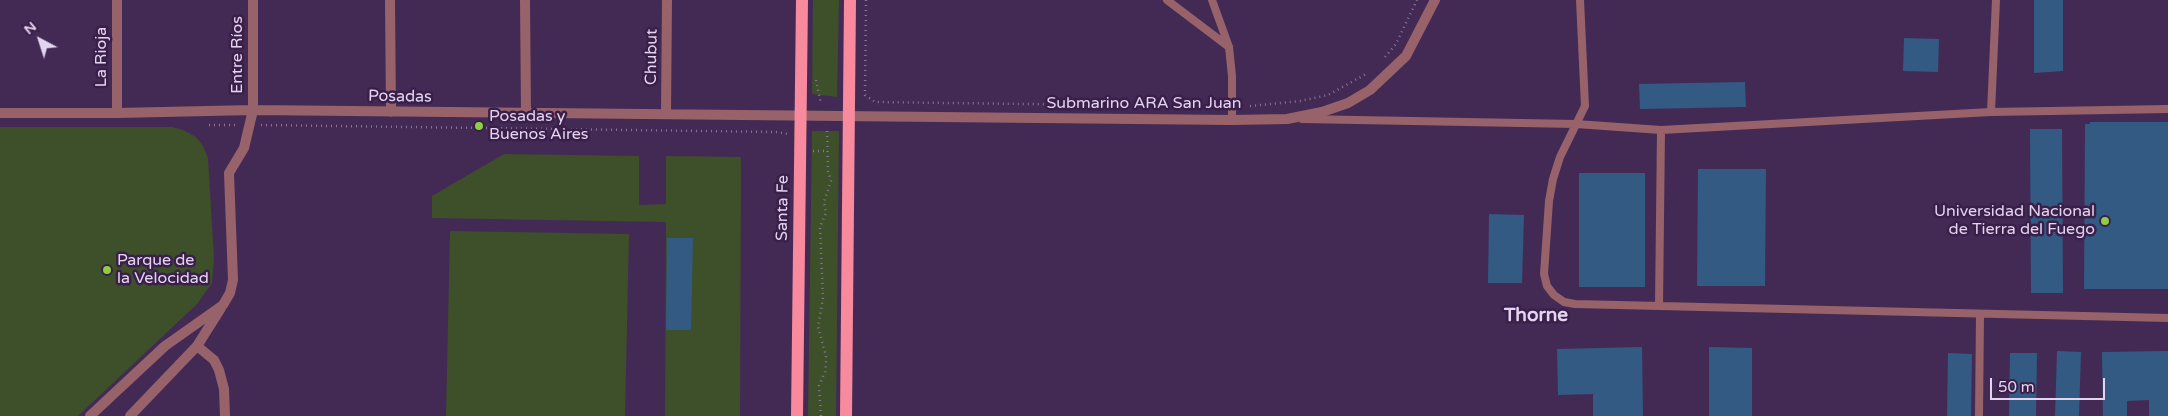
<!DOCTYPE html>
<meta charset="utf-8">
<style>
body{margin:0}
#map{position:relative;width:2168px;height:416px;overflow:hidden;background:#432a55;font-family:"Varela Round",sans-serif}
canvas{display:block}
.north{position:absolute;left:15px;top:15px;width:50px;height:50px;-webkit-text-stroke:4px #391f49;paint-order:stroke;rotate:320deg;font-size:14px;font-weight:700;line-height:20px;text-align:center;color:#e3d4ef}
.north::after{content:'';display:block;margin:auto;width:18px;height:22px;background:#e3d4ef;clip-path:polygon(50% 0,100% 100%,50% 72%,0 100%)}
.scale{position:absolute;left:1990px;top:378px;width:115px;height:22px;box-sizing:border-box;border:2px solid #e3d4ef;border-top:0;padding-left:6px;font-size:15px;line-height:18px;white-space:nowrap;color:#e3d4ef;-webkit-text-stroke:4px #391f49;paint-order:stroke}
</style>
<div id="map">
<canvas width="2168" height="416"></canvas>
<div class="north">N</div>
<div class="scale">50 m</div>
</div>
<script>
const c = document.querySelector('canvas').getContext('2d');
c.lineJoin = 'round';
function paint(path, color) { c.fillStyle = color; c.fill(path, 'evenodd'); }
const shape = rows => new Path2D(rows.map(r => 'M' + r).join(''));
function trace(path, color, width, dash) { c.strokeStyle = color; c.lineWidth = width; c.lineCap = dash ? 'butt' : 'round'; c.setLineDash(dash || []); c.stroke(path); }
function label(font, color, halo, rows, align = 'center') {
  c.font = font + ' "Varela Round",sans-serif'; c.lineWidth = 5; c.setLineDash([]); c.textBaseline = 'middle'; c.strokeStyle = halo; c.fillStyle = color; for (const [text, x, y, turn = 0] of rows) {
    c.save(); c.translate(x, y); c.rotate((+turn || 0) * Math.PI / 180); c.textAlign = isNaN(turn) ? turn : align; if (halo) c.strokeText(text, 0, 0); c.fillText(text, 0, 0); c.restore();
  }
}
const green = shape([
 [813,0,839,0,837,97,812,94],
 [0,127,172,127,183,130,196,137,203,146,208,158,214,258,212,283,197,304,78,416,0,416],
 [812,131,839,131,836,416,808,416],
 [504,154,639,156,639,205,666,204,666,156,741,157,740,416,665,416,666,222,432,218,432,196],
 [450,231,629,234,625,416,446,416]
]);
const building = shape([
 [2034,0,2063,0,2063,71,2034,73],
 [1904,38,1939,39,1938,72,1903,71],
 [1745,82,1746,107,1640,109,1639,84],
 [2090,122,2168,122,2168,289,2084,289,2085,124,2090,124],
 [2030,129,2062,129,2063,293,2031,293],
 [1698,169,1766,169,1765,286,1697,286],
 [1579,173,1645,173,1645,287,1579,287],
 [1489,214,1524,215,1522,283,1488,283],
 [667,238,693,238,691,330,666,330],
 [1642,347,1643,416,1593,416,1593,394,1558,395,1557,349],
 [1709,347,1752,348,1752,416,1709,416],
 [2057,351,2081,352,2079,416,2055,416],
 [2168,351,2168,416,2149,416,2149,400,2127,401,2127,416,2103,416,2102,352],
 [1948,353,1972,354,1971,416,1947,416],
 [2010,353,2037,353,2036,416,2009,416]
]);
const path = shape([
 [866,0,865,95,875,102,1102,105],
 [1385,57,1396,44,1417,0],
 [816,80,821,104],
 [1250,106,1300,101,1328,95,1366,74],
 [209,125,236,125],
 [261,125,776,132,788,134],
 [813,151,827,151],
 [821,416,819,386,825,372,826,364,826,356,818,327,823,298,820,227,826,213,824,202,831,181,828,171,827,128]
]);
const service = shape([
 [1167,0,1229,47],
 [1212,0,1229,47,1232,76,1232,120],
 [1580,0,1585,106,1560,157,1553,179,1549,201,1544,274,1547,286,1554,295,1564,302,1575,304,2168,318],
 [1991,112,1996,0],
 [1302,119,1576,124,1661,130,1991,112,2168,109],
 [1659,306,1661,130],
 [1979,416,1980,314]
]);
const minor = shape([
 [117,0,117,113],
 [390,0,391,112],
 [525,0,526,114],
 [0,113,117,113,253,110,1232,120,1287,119,1322,112,1348,103,1370,90,1406,56,1435,0],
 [666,114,667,0],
 [197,346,214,360,219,370,224,389,225,416],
 [90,416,165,346,223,305,230,293,233,280,229,173,244,148,253,110,253,0],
 [130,416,197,346,221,308]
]);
const primary = shape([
 [797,416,802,0],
 [846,416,850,0]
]);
const markers = [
 [479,126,5,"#8fcd41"],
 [2105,221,5,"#8fcd41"],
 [107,270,5,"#8fcd41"]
];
const streetNames = [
 ["Entre Ríos",238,55,-90],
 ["La Rioja",102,57,-90],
 ["Chubut",652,57,-89],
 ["Posadas",400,97,1],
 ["Submarino ARA San Juan",1144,104],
 ["Santa Fe",783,208,-89]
];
const poiNames = [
 ["Posadas y",489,117],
 ["Buenos Aires",489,135],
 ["Universidad Nacional",2095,212,"right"],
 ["de Tierra del Fuego",2095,230,"right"],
 ["Parque de",117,261],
 ["la Velocidad",117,279]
];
const quarterNames = [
 ["Thorne",1536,316]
];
paint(green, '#3d5029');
paint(building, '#335a82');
trace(path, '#897498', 2.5, [1, 4]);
trace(service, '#98626a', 8);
trace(minor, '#98626a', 10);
trace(primary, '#f78a9c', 12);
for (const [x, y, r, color] of markers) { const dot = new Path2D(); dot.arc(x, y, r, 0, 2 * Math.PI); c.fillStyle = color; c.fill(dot); trace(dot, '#391f49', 2); }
label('16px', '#e3d4ef', '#391f49', streetNames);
label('16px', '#e3d4ef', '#391f49', poiNames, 'left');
label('bold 19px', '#e3d4ef', '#391f49', quarterNames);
</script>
